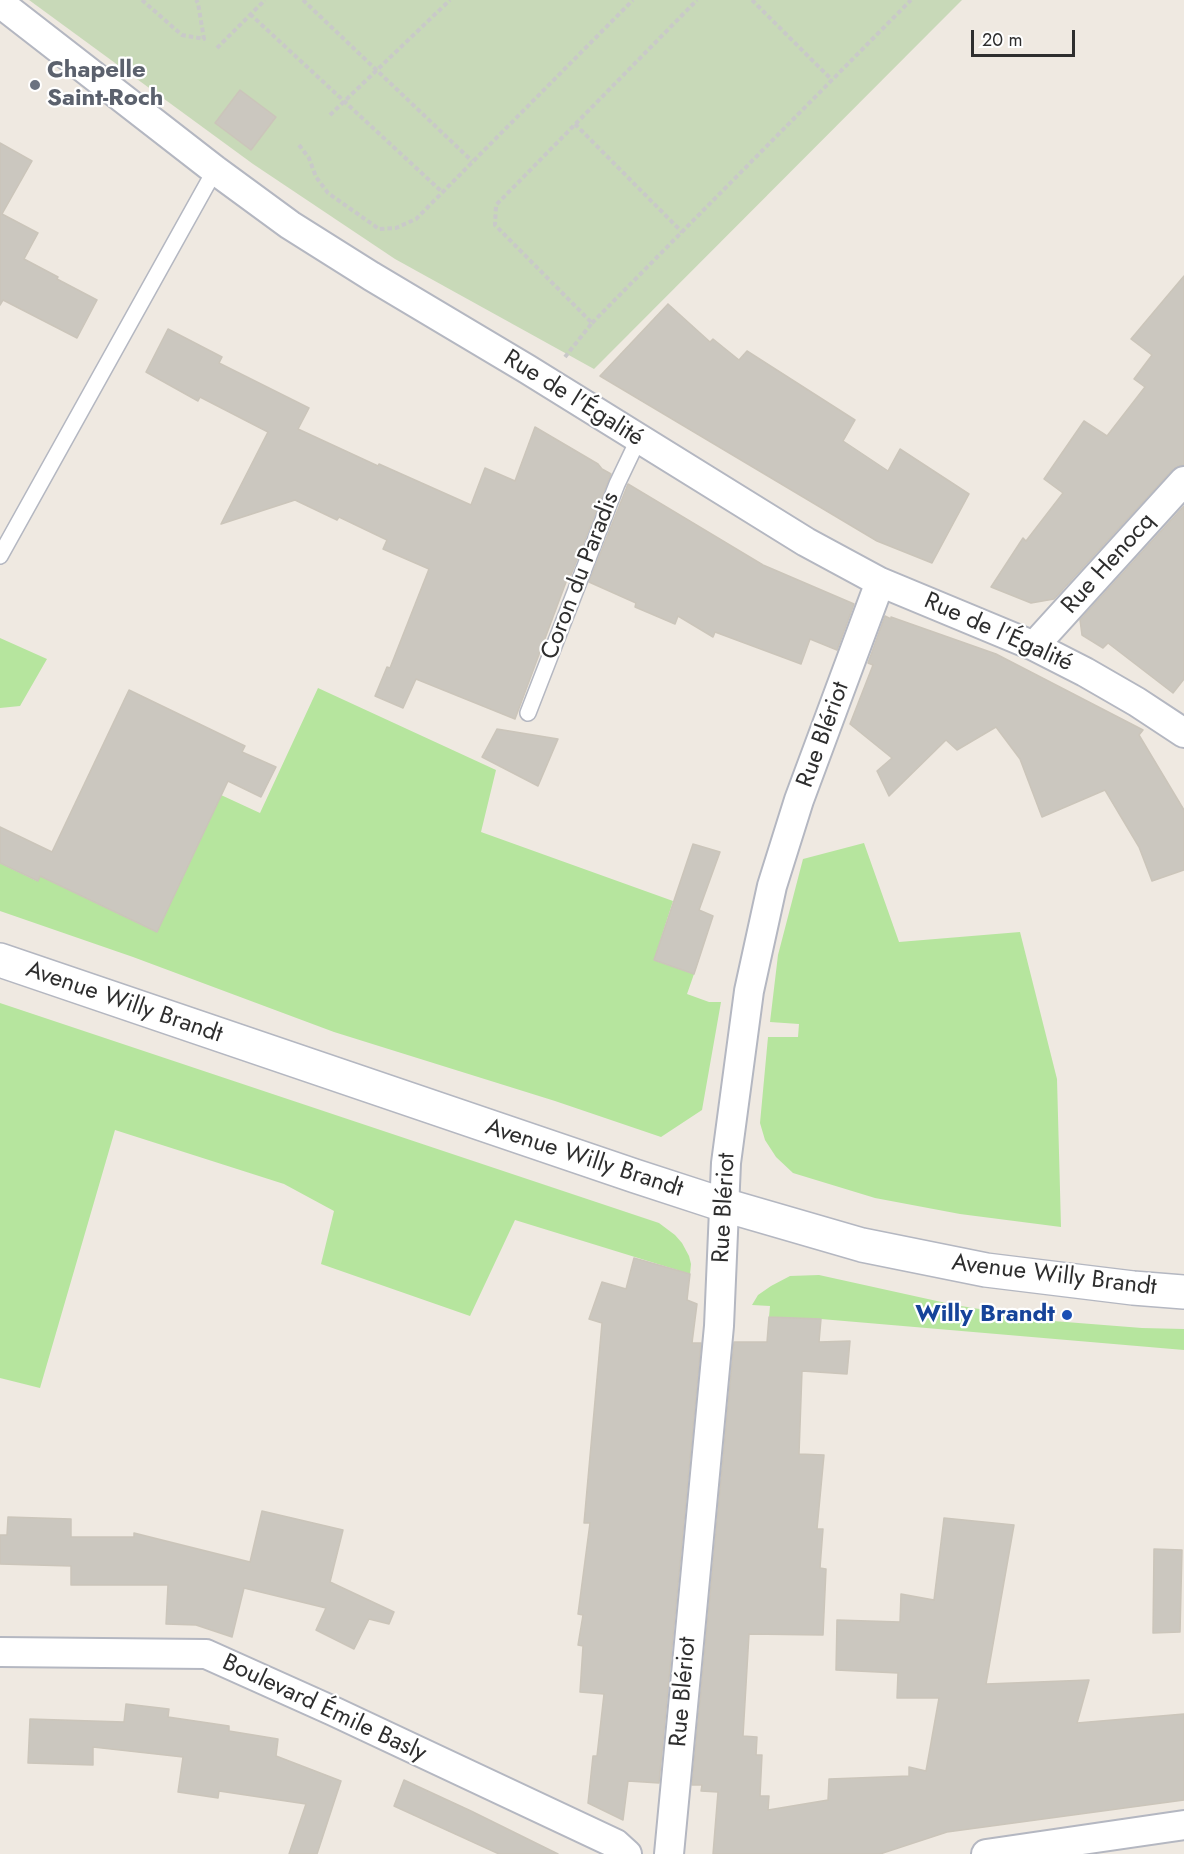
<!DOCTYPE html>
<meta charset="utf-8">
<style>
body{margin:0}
#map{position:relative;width:1184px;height:1854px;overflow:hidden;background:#efe9e1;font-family:Jost,sans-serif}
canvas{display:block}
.scale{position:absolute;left:971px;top:30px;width:104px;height:27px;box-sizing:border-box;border:3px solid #2e2e2e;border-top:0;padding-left:8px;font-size:18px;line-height:21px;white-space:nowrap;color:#2e2e2e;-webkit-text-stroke:4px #fff;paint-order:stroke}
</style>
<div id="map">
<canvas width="1184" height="1854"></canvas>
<div class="scale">20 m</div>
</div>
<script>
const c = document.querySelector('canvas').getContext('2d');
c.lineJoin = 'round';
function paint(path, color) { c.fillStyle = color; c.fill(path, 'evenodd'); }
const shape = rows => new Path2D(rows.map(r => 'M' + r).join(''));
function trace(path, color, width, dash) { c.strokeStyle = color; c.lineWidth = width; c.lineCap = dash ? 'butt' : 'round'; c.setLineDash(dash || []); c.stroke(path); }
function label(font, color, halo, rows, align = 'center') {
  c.font = font + ' Jost,sans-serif'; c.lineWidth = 4.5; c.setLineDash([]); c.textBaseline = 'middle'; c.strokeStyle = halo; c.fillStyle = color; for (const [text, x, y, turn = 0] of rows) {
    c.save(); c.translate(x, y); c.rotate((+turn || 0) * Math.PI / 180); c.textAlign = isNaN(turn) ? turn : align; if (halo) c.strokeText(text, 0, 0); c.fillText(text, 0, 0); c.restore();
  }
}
const green = shape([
 [0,638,47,659,20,706,0,708],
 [318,688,496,770,481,832,673,901,654,960,694,974,687,994,709,1002,721,1002,702,1110,661,1137,555,1101,334,1032,133,957,0,911,0,863,37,881,40,876,157,931,221,795,260,813],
 [864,843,899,942,1020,932,1057,1079,1061,1227,960,1214,875,1198,793,1173,776,1157,765,1140,760,1123,768,1037,798,1037,799,1024,770,1022,778,955,803,859],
 [0,1003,659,1223,675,1235,682,1243,689,1256,691,1264,690,1274,515,1220,470,1316,321,1264,334,1211,284,1184,115,1130,40,1388,0,1378],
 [819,1275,955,1305,1053,1321,1142,1328,1184,1329,1184,1350,821,1319,769,1317,770,1306,752,1305,758,1295,771,1286,790,1276]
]);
const cemetery = shape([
 [29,0,962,0,594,369,395,259,253,164]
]);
const building = shape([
 [240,90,276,117,251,150,215,123,240,90],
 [0,143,32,161,2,214,38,233,24,259,58,277,57,279,97,300,77,338,3,300,0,305,0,143],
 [1184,276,1184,465,1178,466,1172,470,1054,599,1031,603,991,587,1023,538,1026,541,1063,493,1044,479,1084,421,1107,436,1145,387,1134,379,1152,355,1131,339,1184,276],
 [668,304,710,342,713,339,739,360,747,351,855,420,843,441,888,471,900,449,969,494,932,563,877,541,600,376,668,304],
 [168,329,222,357,219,363,309,408,298,429,378,466,379,464,471,505,485,468,515,481,535,427,598,464,602,469,611,474,571,575,569,574,515,719,416,679,403,708,375,696,387,667,390,668,429,569,383,549,387,540,339,517,337,520,295,500,221,524,268,432,200,397,198,401,146,372,168,329],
 [628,484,763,565,854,604,837,650,810,639,801,664,715,632,713,637,678,616,675,624,635,607,636,603,589,582,628,484],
 [1184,506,1184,679,1173,693,1108,643,1103,648,1082,635,1080,620,1184,506],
 [885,616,891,619,891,617,996,654,1143,730,1139,735,1184,810,1184,870,1152,881,1139,847,1105,790,1042,817,1020,759,996,727,957,750,946,740,889,796,877,771,892,758,850,724,873,665,868,663,885,616],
 [129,690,245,746,242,752,276,767,261,797,228,781,157,932,40,876,38,881,0,863,0,827,52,852,129,690],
 [497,729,558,739,538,786,482,757,497,729],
 [693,844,720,852,699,910,713,916,694,974,654,960,693,844],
 [634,1258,690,1274,687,1300,697,1304,692,1343,701,1343,659,1783,628,1781,623,1820,588,1803,593,1756,597,1756,604,1694,580,1692,583,1646,578,1645,583,1615,578,1614,590,1523,584,1523,602,1323,589,1319,602,1282,626,1289,634,1258],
 [769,1317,821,1319,819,1342,850,1341,847,1374,802,1371,799,1454,824,1455,817,1529,823,1529,820,1568,826,1569,823,1635,749,1634,743,1736,757,1737,756,1755,762,1755,760,1796,769,1796,768,1810,828,1800,829,1779,909,1776,909,1767,926,1771,939,1698,897,1698,898,1673,836,1670,837,1620,900,1622,901,1594,934,1600,944,1518,1014,1525,986,1684,1089,1680,1077,1723,1184,1714,1184,1800,947,1832,880,1854,713,1854,718,1792,701,1791,702,1785,692,1785,734,1342,767,1342,769,1317],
 [262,1511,343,1530,330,1582,394,1612,389,1624,369,1619,354,1649,316,1630,326,1608,244,1588,232,1637,196,1625,166,1624,168,1585,71,1585,71,1566,0,1564,0,1535,7,1535,8,1517,71,1519,71,1537,134,1537,134,1533,250,1562,262,1511],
 [1154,1549,1182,1550,1180,1632,1153,1633,1154,1549],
 [126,1704,169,1709,168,1717,229,1726,229,1731,278,1739,276,1756,341,1781,317,1854,289,1854,306,1804,219,1791,218,1798,178,1792,183,1757,93,1747,93,1765,28,1763,30,1719,124,1722,126,1704],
 [404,1780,471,1811,558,1854,499,1854,394,1806,404,1780]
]);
const path = shape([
 [142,0,182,35,204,39,198,3,196,0],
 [303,0,472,161],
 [752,0,832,80],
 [250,14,441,191],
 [217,48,265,0],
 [330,115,450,0],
 [575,124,682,232],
 [299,145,309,158,316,177,328,193,379,229,396,228,416,219,633,0],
 [592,323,911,0],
 [565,357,592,323,495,225,496,205,697,0]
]);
const service = shape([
 [0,556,215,170],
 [528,713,617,484,638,440]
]);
const minor = shape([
 [0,3,215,170,290,225,371,276,527,369,806,542,880,582,1034,646,1085,672,1137,702,1184,733],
 [1034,646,1184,481],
 [0,1652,206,1654,333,1711,616,1844,627,1854],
 [669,1854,719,1326,726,1163,749,991,772,886,799,800,880,582],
 [986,1854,1184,1825]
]);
const secondary = shape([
 [0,960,635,1176,724,1205,862,1245,986,1270,1133,1288,1184,1292]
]);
const markers = [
 [35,85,6,"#6b7280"],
 [1067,1315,6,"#1a4fb4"]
];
const worshipNames = [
 ["Chapelle",47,71],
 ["Saint-Roch",47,99]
];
const streetNames = [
 ["Rue de l'Égalité",573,399,32],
 ["Rue Henocq",1109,564,-48],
 ["Coron du Paradis",581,576,-69],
 ["Rue de l'Égalité",998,633,24],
 ["Rue Blériot",824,735,-70],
 ["Avenue Willy Brandt",124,1003,19],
 ["Avenue Willy Brandt",584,1159,18],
 ["Rue Blériot",725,1208,-87],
 ["Avenue Willy Brandt",1054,1276,7],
 ["Rue Blériot",684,1692,-85],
 ["Boulevard Émile Basly",324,1709,25]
];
const transitNames = [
 ["Willy Brandt",1055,1315]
];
paint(green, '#b6e59e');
paint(cemetery, '#c8d9b8');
paint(building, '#cbc7bf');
trace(building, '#cbc5ba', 1.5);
trace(service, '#b4b7c1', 18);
trace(minor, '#b4b7c1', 32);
trace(secondary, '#b4b7c1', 36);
trace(path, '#c9c9c9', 4, [4.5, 3]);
trace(service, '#fff', 15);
trace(minor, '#fff', 28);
trace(secondary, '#fff', 33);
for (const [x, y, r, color] of markers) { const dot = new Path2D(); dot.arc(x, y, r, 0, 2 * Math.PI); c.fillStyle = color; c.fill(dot); trace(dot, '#fff', 2); }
label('bold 24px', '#5b616d', '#fff', worshipNames, 'left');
label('24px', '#2e2e2e', '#fff', streetNames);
label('bold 24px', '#164399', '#fff', transitNames, 'right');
</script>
